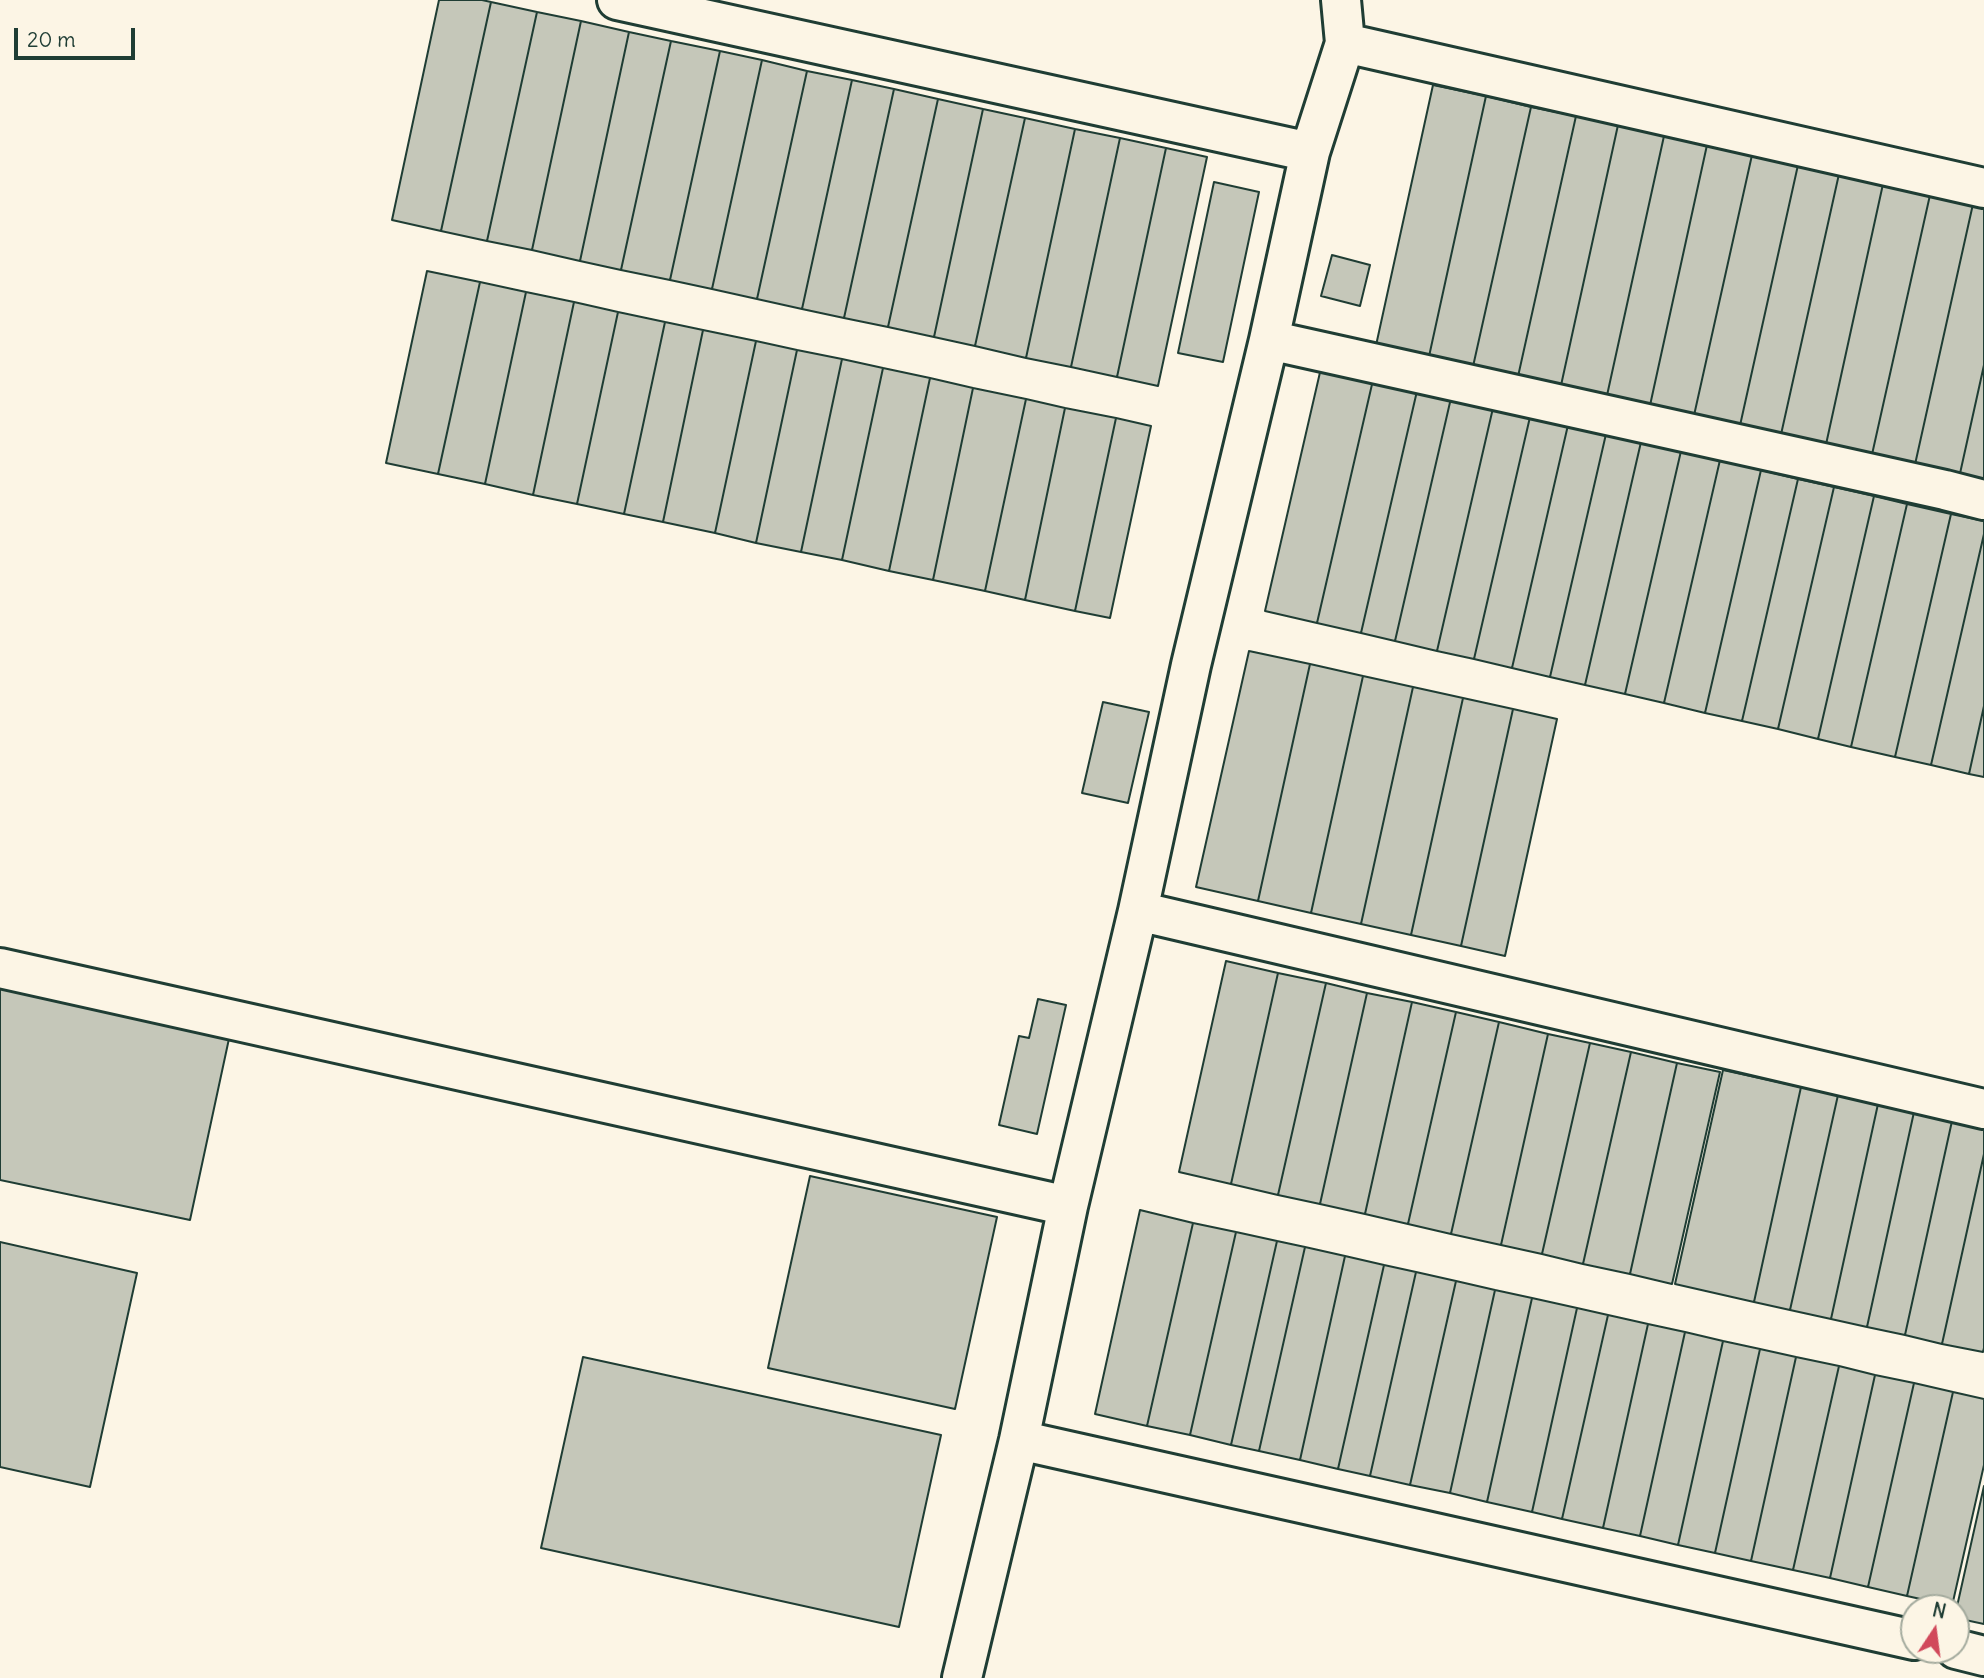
<!DOCTYPE html>
<style>
body{margin:0}
#map{position:relative;width:1984px;height:1678px;overflow:hidden;background:#fcf5e5;font-family:Delius,sans-serif}
canvas{display:block}
.north{position:absolute;left:1900px;top:1594px;width:70px;height:70px;box-sizing:border-box;background:#fcf5e5;border:2px solid #a4ab9e;border-radius:50%;rotate:13deg;font-size:19px;font-weight:700;line-height:28px;text-align:center;color:#1f3d34}
.north::after{content:'';display:block;margin:auto;width:24px;height:32px;background:#d1495b;clip-path:polygon(50% 0,100% 100%,50% 72%,0 100%)}
.scale{position:absolute;left:14px;top:28px;width:121px;height:32px;box-sizing:border-box;border:4px solid #1f3d34;border-top:0;padding-left:9px;font-size:21px;line-height:24px;white-space:nowrap;color:#1f3d34;-webkit-text-stroke:5px #fcf5e5;paint-order:stroke}
</style>
<div id="map">
<canvas width="1984" height="1678"></canvas>
<div class="north">N</div>
<div class="scale">20 m</div>
</div>
<script>
const c = document.querySelector('canvas').getContext('2d');
c.lineJoin = 'round';
function paint(path, color) { c.fillStyle = color; c.fill(path, 'evenodd'); }
const shape = rows => new Path2D(rows.map(r => 'M' + r).join(''));
function trace(path, color, width, dash) { c.strokeStyle = color; c.lineWidth = width; c.lineCap = dash ? 'butt' : 'round'; c.setLineDash(dash || []); c.stroke(path); }
const building = shape([
 [439,0,482,0,491,2,441,231,392,220,439,0],
 [491,2,537,12,487,241,441,231,491,2],
 [537,12,581,21,532,250,487,241,537,12],
 [581,21,629,32,580,261,532,250,581,21],
 [629,32,671,41,621,270,580,261,629,32],
 [671,41,720,51,670,280,621,270,671,41],
 [720,51,762,60,712,289,670,280,720,51],
 [762,60,807,71,757,299,712,289,762,60],
 [807,71,852,80,802,309,757,299,807,71],
 [852,80,894,89,844,318,802,309,852,80],
 [1433,85,1486,96,1428,361,1375,350,1433,85],
 [894,89,938,99,888,327,844,318,894,89],
 [1486,96,1531,107,1472,371,1428,361,1486,96],
 [938,99,983,109,934,337,888,327,938,99],
 [1531,107,1576,116,1517,381,1472,371,1531,107],
 [983,109,1025,118,975,346,934,337,983,109],
 [1576,116,1618,125,1560,390,1517,381,1576,116],
 [1025,118,1075,129,1026,358,975,346,1025,118],
 [1618,125,1664,136,1606,400,1560,390,1618,125],
 [1075,129,1120,138,1071,367,1026,358,1075,129],
 [1664,136,1707,145,1649,410,1606,400,1664,136],
 [1120,138,1166,148,1117,377,1071,367,1120,138],
 [1707,145,1752,155,1693,420,1649,410,1707,145],
 [1166,148,1207,157,1158,386,1117,377,1166,148],
 [1752,155,1798,165,1739,430,1693,420,1752,155],
 [1798,165,1839,174,1780,439,1739,430,1798,165],
 [1839,174,1883,184,1825,449,1780,439,1839,174],
 [1214,182,1259,192,1223,362,1178,353,1214,182],
 [1883,184,1930,195,1871,459,1825,449,1883,184],
 [1930,195,1973,204,1914,469,1871,459,1930,195],
 [1973,204,1984,206,1984,365,1959,478,1914,469,1973,204],
 [1332,255,1370,265,1360,306,1321,296,1332,255],
 [427,271,480,282,438,474,386,463,427,271],
 [480,282,526,292,485,484,438,474,480,282],
 [526,292,574,302,533,495,485,484,526,292],
 [574,302,618,312,577,504,533,495,574,302],
 [618,312,665,322,624,514,577,504,618,312],
 [665,322,703,330,663,522,624,514,665,322],
 [703,330,756,341,715,533,663,522,703,330],
 [756,341,797,350,756,543,715,533,756,341],
 [797,350,842,359,801,552,756,543,797,350],
 [842,359,883,368,842,560,801,552,842,359],
 [1984,365,1984,484,1959,478,1984,365],
 [883,368,930,378,889,571,842,560,883,368],
 [1321,368,1373,380,1317,623,1265,611,1321,368],
 [930,378,973,388,933,580,889,571,930,378],
 [1373,380,1417,391,1361,633,1317,623,1373,380],
 [973,388,1026,399,985,591,933,580,973,388],
 [1417,391,1451,398,1395,641,1361,633,1417,391],
 [1451,398,1493,408,1437,651,1395,641,1451,398],
 [1026,399,1065,408,1025,600,985,591,1026,399],
 [1065,408,1116,418,1075,611,1025,600,1065,408],
 [1493,408,1530,417,1474,659,1437,651,1493,408],
 [1530,417,1568,425,1512,668,1474,659,1530,417],
 [1116,418,1151,426,1110,618,1075,611,1116,418],
 [1568,425,1606,434,1550,677,1512,668,1568,425],
 [1606,434,1641,442,1585,685,1550,677,1606,434],
 [1641,442,1681,451,1625,694,1585,685,1641,442],
 [1681,451,1720,460,1664,703,1625,694,1681,451],
 [1720,460,1761,470,1705,713,1664,703,1720,460],
 [1761,470,1798,479,1742,721,1705,713,1761,470],
 [1798,479,1834,487,1778,729,1742,721,1798,479],
 [1834,487,1874,496,1818,739,1778,729,1834,487],
 [1874,496,1907,504,1851,747,1818,739,1874,496],
 [1907,504,1951,514,1895,757,1851,747,1907,504],
 [1951,514,1984,521,1984,534,1931,765,1895,757,1951,514],
 [1984,534,1984,706,1969,774,1931,765,1984,534],
 [1249,651,1310,664,1258,901,1196,887,1249,651],
 [1310,664,1363,676,1311,913,1258,901,1310,664],
 [1363,676,1413,687,1361,924,1311,913,1363,676],
 [1413,687,1463,698,1411,935,1361,924,1413,687],
 [1463,698,1513,709,1461,946,1411,935,1463,698],
 [1103,702,1149,712,1128,803,1082,793,1103,702],
 [1984,706,1984,777,1969,774,1984,706],
 [1513,709,1557,719,1505,956,1461,946,1513,709],
 [1226,961,1278,973,1231,1184,1179,1172,1226,961],
 [1278,973,1326,983,1278,1195,1231,1184,1278,973],
 [1326,983,1367,993,1320,1204,1278,1195,1326,983],
 [0,985,230,1034,190,1220,0,1180,0,985],
 [1367,993,1412,1002,1365,1214,1320,1204,1367,993],
 [1038,999,1066,1005,1037,1134,999,1125,1019,1036,1029,1038,1038,999],
 [1412,1002,1456,1012,1408,1224,1365,1214,1412,1002],
 [1456,1012,1499,1022,1451,1234,1408,1224,1456,1012],
 [1499,1022,1548,1034,1501,1245,1451,1234,1499,1022],
 [1548,1034,1590,1043,1542,1254,1501,1245,1548,1034],
 [1590,1043,1631,1052,1583,1264,1542,1254,1590,1043],
 [1631,1052,1677,1063,1630,1274,1583,1264,1631,1052],
 [1677,1063,1720,1072,1672,1284,1630,1274,1677,1063],
 [1723,1070,1801,1087,1754,1302,1675,1284,1723,1070],
 [1801,1087,1838,1095,1790,1310,1754,1302,1801,1087],
 [1838,1095,1878,1104,1831,1319,1790,1310,1838,1095],
 [1878,1104,1914,1112,1867,1327,1831,1319,1878,1104],
 [1914,1112,1952,1121,1905,1335,1867,1327,1914,1112],
 [1952,1121,1984,1128,1984,1154,1942,1344,1905,1335,1952,1121],
 [1984,1154,1984,1348,1983,1352,1942,1344,1984,1154],
 [810,1176,997,1217,955,1409,768,1368,810,1176],
 [1140,1210,1193,1223,1147,1426,1095,1414,1140,1210],
 [1193,1223,1236,1232,1190,1435,1147,1426,1193,1223],
 [1236,1232,1277,1241,1231,1445,1190,1435,1236,1232],
 [1277,1241,1305,1247,1259,1451,1231,1445,1277,1241],
 [0,1242,137,1273,90,1487,0,1467,0,1242],
 [1305,1247,1345,1256,1300,1460,1259,1451,1305,1247],
 [1345,1256,1384,1265,1338,1469,1300,1460,1345,1256],
 [1384,1265,1416,1272,1370,1476,1338,1469,1384,1265],
 [1416,1272,1456,1281,1410,1485,1370,1476,1416,1272],
 [1456,1281,1495,1290,1450,1493,1410,1485,1456,1281],
 [1495,1290,1532,1298,1487,1502,1450,1493,1495,1290],
 [1532,1298,1577,1308,1532,1512,1487,1502,1532,1298],
 [1577,1308,1608,1315,1562,1519,1532,1512,1577,1308],
 [1608,1315,1648,1324,1603,1528,1562,1519,1608,1315],
 [1648,1324,1685,1332,1640,1536,1603,1528,1648,1324],
 [1685,1332,1723,1341,1678,1545,1640,1536,1685,1332],
 [1723,1341,1760,1349,1715,1553,1678,1545,1723,1341],
 [1760,1349,1796,1357,1751,1561,1715,1553,1760,1349],
 [583,1357,941,1435,899,1627,541,1548,583,1357],
 [1796,1357,1839,1366,1793,1570,1751,1561,1796,1357],
 [1839,1366,1875,1375,1830,1578,1793,1570,1839,1366],
 [1875,1375,1914,1383,1868,1587,1830,1578,1875,1375],
 [1914,1383,1953,1392,1907,1596,1868,1587,1914,1383],
 [1953,1392,1984,1399,1984,1465,1952,1606,1907,1596,1953,1392],
 [1984,1486,1984,1624,1956,1618,1956,1611,1984,1486]
]);
const minor = shape([
 [617,0,1310,152],
 [1345,43,1984,188],
 [1269,340,1945,490,1984,500],
 [1138,911,1984,1109],
 [0,968,1068,1206],
 [1019,1440,1914,1640],
 [1956,1649,1984,1656],
 [962,1678,1019,1440,1068,1206,1138,911,1191,665,1269,340,1310,152,1345,43,1341,0]
]);
paint(building, '#c5c7b9');
trace(building, '#1f3d34', 2);
trace(minor, '#1f3d34', 44);
trace(minor, '#fcf5e5', 38);
</script>
